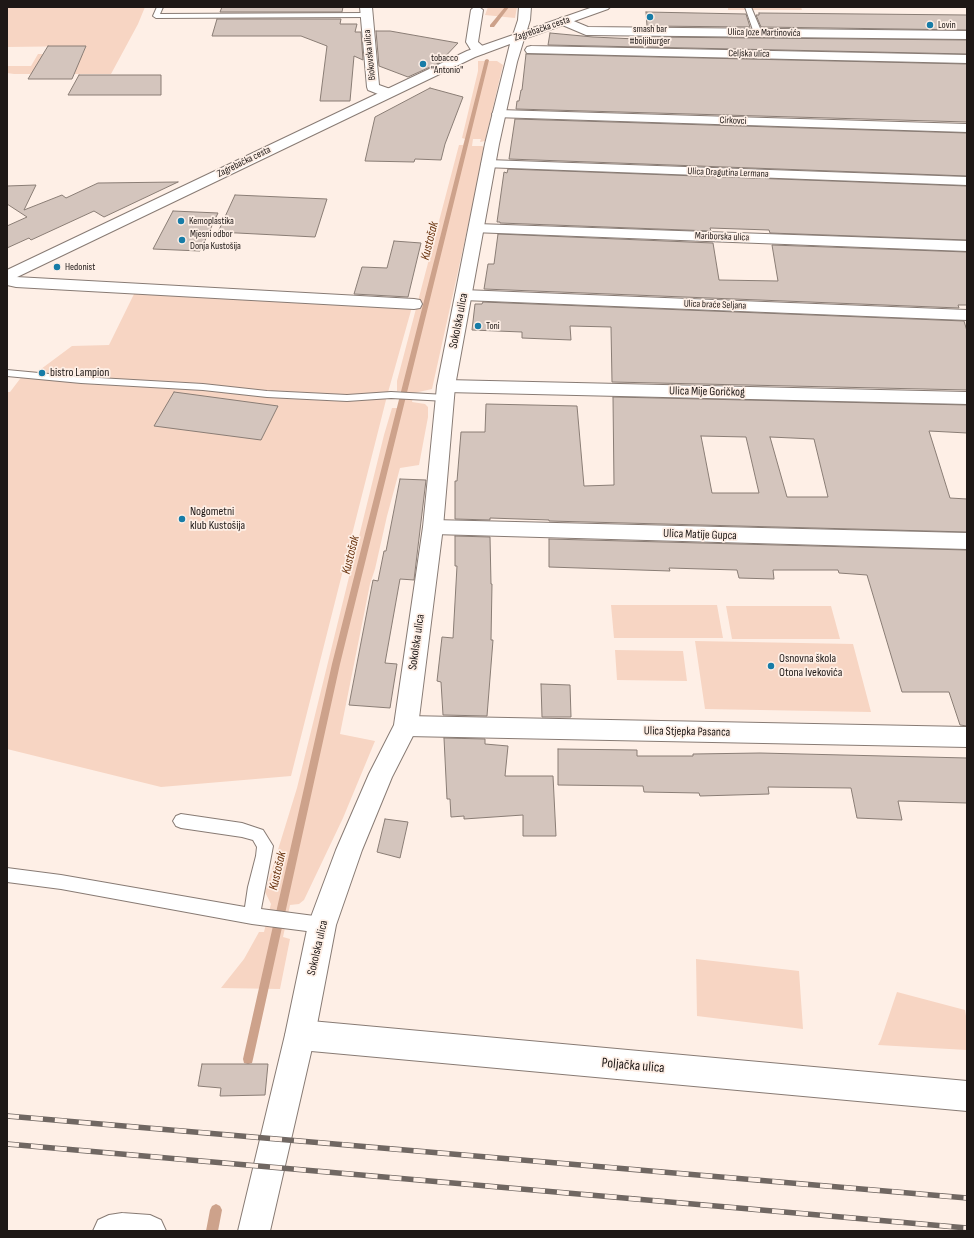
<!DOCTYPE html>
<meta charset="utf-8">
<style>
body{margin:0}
#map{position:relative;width:974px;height:1238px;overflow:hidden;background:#feefe6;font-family:"Sofia Sans Condensed",sans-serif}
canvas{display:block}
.frame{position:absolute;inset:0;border:8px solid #1e1816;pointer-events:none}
</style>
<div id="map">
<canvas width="974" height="1238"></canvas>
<div class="frame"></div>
</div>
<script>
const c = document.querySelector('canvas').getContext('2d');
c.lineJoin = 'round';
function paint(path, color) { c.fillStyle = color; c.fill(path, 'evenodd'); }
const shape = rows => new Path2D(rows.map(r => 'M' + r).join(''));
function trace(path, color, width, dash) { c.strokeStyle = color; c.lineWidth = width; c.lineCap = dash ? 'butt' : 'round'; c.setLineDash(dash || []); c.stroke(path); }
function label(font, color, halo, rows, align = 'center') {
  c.font = font + ' "Sofia Sans Condensed",sans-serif'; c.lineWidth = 3.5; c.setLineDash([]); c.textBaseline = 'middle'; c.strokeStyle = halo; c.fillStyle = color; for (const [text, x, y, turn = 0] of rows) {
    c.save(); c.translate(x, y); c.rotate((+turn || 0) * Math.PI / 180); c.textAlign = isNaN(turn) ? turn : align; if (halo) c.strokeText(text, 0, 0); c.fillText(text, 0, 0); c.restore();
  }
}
const green = shape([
 [7,7,145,7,138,24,111,74,14,74,7,73,7,66,31,66,38,54,83,54,86,46,7,47],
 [488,7,517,7,515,18,485,15],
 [728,7,801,7,802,10,728,10],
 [478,61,497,61,503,65,485,141,480,142,481,139,473,139,472,146,482,146,484,147,485,149,432,389,414,393,412,402,425,404,428,407,428,417,419,465,400,468,387,516,375,569,370,584,340,734,375,741,343,818,304,900,299,904,290,905,283,937,290,939,280,989,221,988,244,959,259,932,264,932,271,904,265,892,297,788,384,435,392,408,398,408,402,391,397,391,397,381,459,145,463,145,465,139,462,138,478,71],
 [135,292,412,307,387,396,291,776,161,787,7,749,7,392,10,392,26,371,37,372,72,346,109,345],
 [611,605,717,605,723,638,614,638],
 [726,606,831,606,840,639,732,639],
 [695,641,853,644,871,712,705,709],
 [615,650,683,651,687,681,617,680],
 [696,959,799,971,803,1029,697,1016],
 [897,992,965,1010,967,1022,967,1050,878,1045,881,1039]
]);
const stream = shape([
 [505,7,509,7,494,27,490,27,490,25,505,7],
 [487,59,489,60,340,664,253,1059,252,1063,248,1064,244,1063,243,1059,332,664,485,60,487,59],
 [216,1204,220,1206,222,1210,218,1231,206,1231,210,1210,212,1206,216,1204]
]);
const building = shape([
 [222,7,343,7,342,12,220,12,222,7],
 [646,12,746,14,750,27,647,26,646,12],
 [759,13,967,15,967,30,761,27,756,15,759,15,759,13],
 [217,19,341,19,340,24,357,24,355,32,361,32,363,60,354,56,350,101,320,101,327,46,301,36,212,36,217,19],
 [376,31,390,31,458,43,439,63,408,77,379,66,376,31],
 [550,33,593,37,636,39,636,37,648,37,967,40,967,54,548,45,550,33],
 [48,46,86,46,72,79,28,79,48,46],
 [526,54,967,64,967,122,516,109,517,101,519,101,521,90,522,90,526,54],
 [79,75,161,75,161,95,68,95,79,75],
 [430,88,463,97,445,144,441,160,415,159,414,162,365,161,375,117,430,88],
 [515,119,967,133,967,176,509,159,515,119],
 [508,169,967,186,967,240,770,233,769,230,710,228,711,231,500,223,500,222,497,222,504,172,507,173,508,169],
 [178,182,104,217,94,211,31,240,29,238,7,248,7,226,27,217,7,204,7,186,36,185,24,210,62,195,66,198,98,183,178,182],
 [235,195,327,199,315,237,218,232,235,195],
 [173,211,218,213,200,251,153,249,173,211],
 [498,234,713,243,719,280,778,281,772,245,967,252,967,305,958,305,959,308,484,289,488,264,494,264,498,234],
 [394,241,421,243,408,297,354,294,362,267,387,268,394,241],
 [483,302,964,321,967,331,967,390,612,382,611,327,570,326,571,340,522,338,522,332,472,330,475,304,482,304,483,302],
 [174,392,278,406,261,440,154,426,174,392],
 [613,397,967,405,967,433,929,431,950,498,967,499,967,532,549,521,549,520,490,518,490,520,455,519,455,481,457,481,461,432,485,432,486,404,577,406,584,486,614,485,613,397],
 [701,436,746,437,759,493,712,493,701,436],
 [770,437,814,439,828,497,787,497,770,437],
 [400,479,426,480,414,580,400,579,385,663,397,664,390,708,349,705,373,580,378,581,384,551,386,551,400,479],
 [455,536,490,537,491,584,492,584,491,640,493,640,487,716,443,715,441,682,437,681,442,637,453,638,457,566,455,566,455,536],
 [549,539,967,550,967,726,960,725,949,692,902,692,867,575,839,573,838,570,773,570,774,579,739,578,737,570,669,568,670,571,549,567,549,539],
 [541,684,570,685,571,717,542,717,541,684],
 [444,738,485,739,485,744,508,746,505,776,553,776,556,836,523,836,523,815,464,819,464,816,451,817,450,799,447,799,444,738],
 [558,749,637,750,637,756,693,756,693,754,760,753,967,758,967,803,898,801,902,820,857,818,851,788,768,787,769,794,700,796,699,793,644,792,643,786,558,785,558,749],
 [385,819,408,822,400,858,377,852,385,819],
 [202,1064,268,1064,265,1095,220,1096,221,1088,198,1086,202,1064]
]);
const service = shape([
 [157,7,163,7,160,14,366,13,369,15,366,17,156,18,153,16,157,7],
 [745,7,751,7,762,33,761,35,755,35,754,33,745,7],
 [7,370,81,377,203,384,267,391,347,395,391,392,446,395,450,396,451,398,450,400,446,401,391,398,347,401,267,397,203,390,81,383,7,376,7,370],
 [181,814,242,823,263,830,273,846,261,909,322,917,328,920,330,925,328,930,322,933,252,924,61,889,7,882,7,868,61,875,245,907,248,887,256,856,257,847,253,840,242,837,181,828,176,826,173,821,176,816,181,814]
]);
const minor = shape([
 [360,7,372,7,379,85,393,90,395,93,393,96,383,96,368,90,367,87,360,7],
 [479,7,483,10,478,42,487,50,485,53,481,54,471,50,466,42,471,10,473,8,479,7],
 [564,17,588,27,967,31,967,39,586,35,560,24,558,21,560,18,564,17],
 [531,46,967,55,967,63,527,53,525,50,527,47,531,46],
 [499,110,967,124,967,132,494,117,492,114,494,111,499,110],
 [488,160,967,177,967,185,483,167,481,164,483,161,488,160],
 [477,224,967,241,967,251,472,232,469,229,472,226,477,224],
 [7,275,16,277,414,299,420,300,422,304,420,308,414,309,16,287,7,285,7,275],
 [463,290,967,310,967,320,463,300,457,298,455,295,457,292,463,290],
 [446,380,967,392,967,404,446,392,440,390,437,386,440,382,446,380],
 [433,520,967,533,967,549,433,534,426,532,423,527,426,522,433,520],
 [406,716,967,727,967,747,406,736,398,733,394,726,398,719,406,716],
 [300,1020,967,1081,967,1111,300,1050,290,1045,285,1035,290,1025,300,1020],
 [122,1213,150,1215,161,1220,166,1231,93,1231,98,1220,109,1215,122,1213]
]);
const tertiary = shape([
 [519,7,531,7,530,20,527,30,593,7,610,7,608,9,524,39,517,62,499,144,455,386,443,527,418,726,392,777,362,850,336,925,315,1035,270,1231,238,1231,285,1035,308,925,336,850,369,774,394,725,423,527,437,386,485,144,510,44,475,57,13,279,7,281,7,270,467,51,513,35,518,20,519,7]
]);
const rail = shape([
 [7,1116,967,1198],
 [7,1144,967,1228]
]);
const markers = [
 [650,17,4,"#177ca7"],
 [930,25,4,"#177ca7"],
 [423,64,4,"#177ca7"],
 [181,221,4,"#177ca7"],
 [182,240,4,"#177ca7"],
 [57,267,4,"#177ca7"],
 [478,326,4,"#177ca7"],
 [42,373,4,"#177ca7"],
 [182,519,4,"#177ca7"],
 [771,666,4,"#177ca7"]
];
const farPoinames = [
 ["Lovin",938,25],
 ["smash bar",650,29,"center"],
 ["#boljiburger",650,41,"center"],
 ["tobacco",431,58],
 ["\"Antonio\"",431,70],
 ["Kemoplastika",189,221],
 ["Mjesni odbor",190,234],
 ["Donja Kustošija",190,246],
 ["Hedonist",65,267],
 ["Toni",486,326]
];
const farStreetnames = [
 ["Zagrebačka cesta",542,29,-19],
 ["Ulica Joze Martinovića",764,33,1],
 ["Celjska ulica",749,54,1],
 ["Biokovska ulica",370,55,-96],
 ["Cirkovci",733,121,2],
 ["Zagrebačka cesta",244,162,-26],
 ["Ulica Dragutina Lermana",728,173,2],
 ["Mariborska ulica",722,237,2],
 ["Ulica braće Seljana",715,305,2]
];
const streetNames = [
 ["Sokolska ulica",459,321,-79],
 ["Ulica Mije Goričkog",707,392,1],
 ["Ulica Matije Gupca",700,535,2],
 ["Sokolska ulica",417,642,-82],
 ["Ulica Stjepka Pasanca",687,732,1],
 ["Sokolska ulica",318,948,-77]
];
const poiNames = [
 ["bistro Lampion",50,373],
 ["Nogometni",190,512],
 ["klub Kustošija",190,526],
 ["Osnovna škola",779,659],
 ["Otona Ivekovića",779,673]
];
const waterNames = [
 ["Kustošak",430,241,-76],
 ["Kustošak",351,555,-76],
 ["Kustošak",278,871,-77]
];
const nearStreetnames = [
 ["Poljačka ulica",633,1066,5]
];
paint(green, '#f7d5c3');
paint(stream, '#cda28b');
paint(building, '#d4c5bd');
trace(building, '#8a7d75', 1);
trace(service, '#887b74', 2);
trace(minor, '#887b74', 2);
trace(tertiary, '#887b74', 2);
paint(service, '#fff');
paint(minor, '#fff');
paint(tertiary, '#fff');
trace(rail, '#706762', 5.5);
trace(rail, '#feefe6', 4, [12]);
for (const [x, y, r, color] of markers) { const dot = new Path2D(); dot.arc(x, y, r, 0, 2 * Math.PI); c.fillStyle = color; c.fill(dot); trace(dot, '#feefe6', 1.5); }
label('10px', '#1e1816', '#feefe6', farPoinames, 'left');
label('10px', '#1e1816', '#feefe6', farStreetnames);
label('12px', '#1e1816', '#feefe6', streetNames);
label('12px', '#1e1816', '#feefe6', poiNames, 'left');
label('italic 13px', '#69330e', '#feefe6', waterNames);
label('14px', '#1e1816', '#feefe6', nearStreetnames);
</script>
